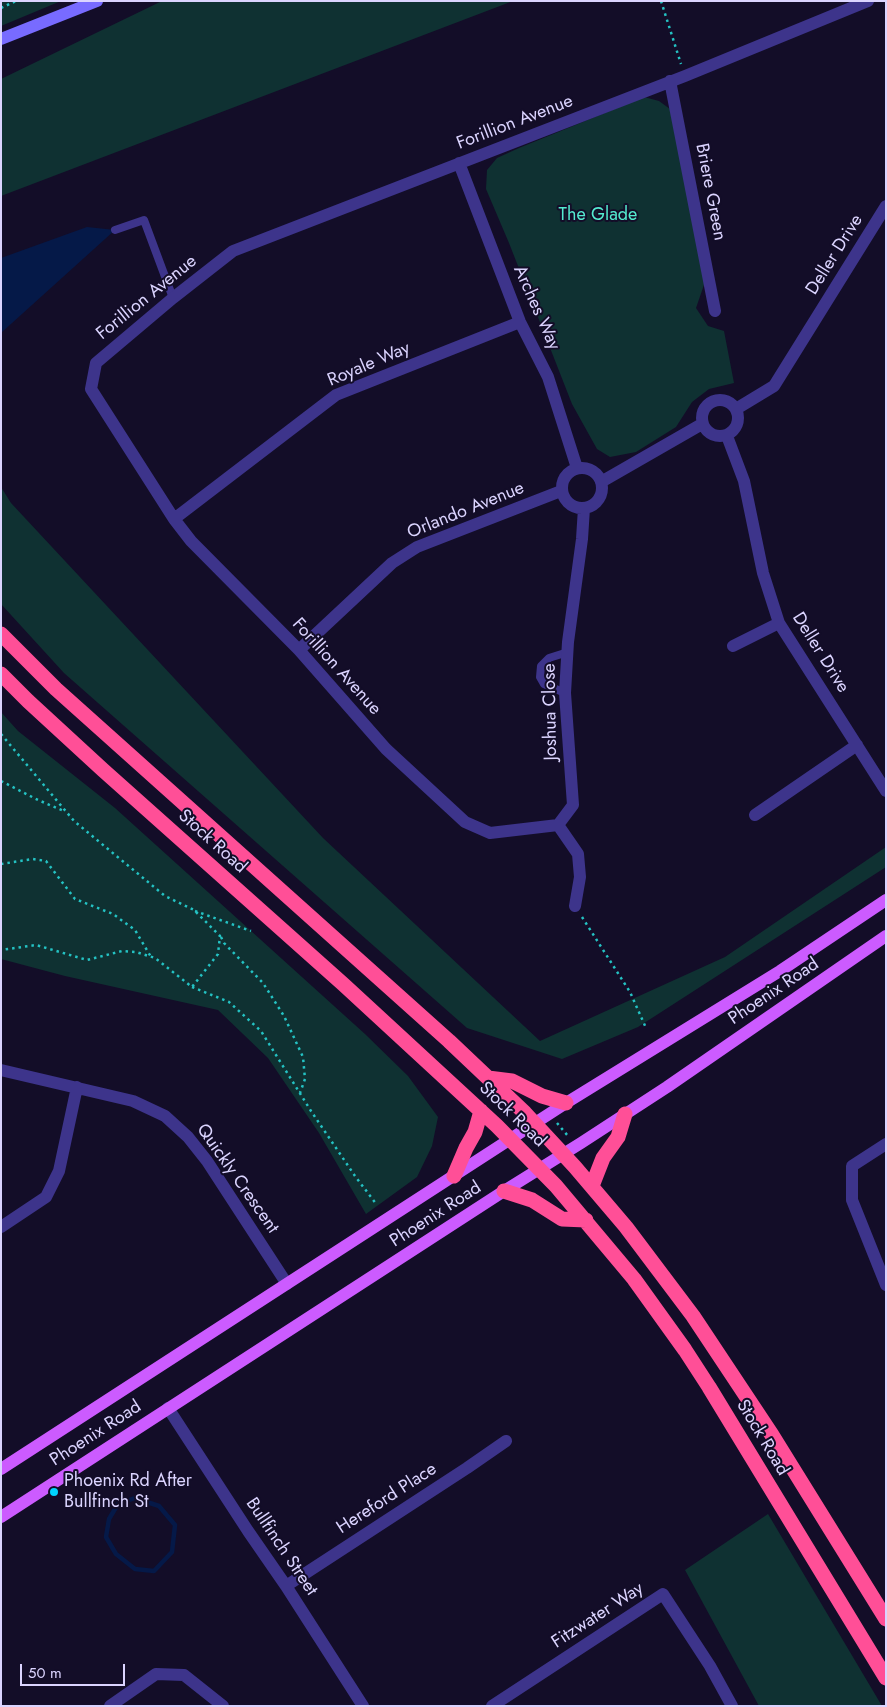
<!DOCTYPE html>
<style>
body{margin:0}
#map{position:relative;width:887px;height:1707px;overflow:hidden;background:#130d28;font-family:Jost,sans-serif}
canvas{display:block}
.frame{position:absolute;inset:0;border:2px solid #dbd4ff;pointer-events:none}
.scale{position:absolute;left:20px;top:1664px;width:105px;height:22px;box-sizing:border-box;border:2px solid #dbd4ff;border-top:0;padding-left:6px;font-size:15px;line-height:18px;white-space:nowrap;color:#dbd4ff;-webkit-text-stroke:4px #130d28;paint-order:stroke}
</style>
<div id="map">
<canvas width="887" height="1707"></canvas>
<div class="frame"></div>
<div class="scale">50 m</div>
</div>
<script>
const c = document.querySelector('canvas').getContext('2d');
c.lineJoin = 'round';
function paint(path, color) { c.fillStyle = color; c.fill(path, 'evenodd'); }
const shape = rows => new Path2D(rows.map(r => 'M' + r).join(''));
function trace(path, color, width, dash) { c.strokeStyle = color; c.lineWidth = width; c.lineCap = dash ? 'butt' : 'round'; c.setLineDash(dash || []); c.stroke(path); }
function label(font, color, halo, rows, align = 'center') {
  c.font = font + ' Jost,sans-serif'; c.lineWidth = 4; c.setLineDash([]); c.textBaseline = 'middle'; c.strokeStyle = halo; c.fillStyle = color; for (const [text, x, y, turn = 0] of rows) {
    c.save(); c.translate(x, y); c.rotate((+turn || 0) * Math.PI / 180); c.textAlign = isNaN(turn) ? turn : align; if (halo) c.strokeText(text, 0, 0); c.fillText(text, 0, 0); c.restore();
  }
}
const green = shape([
 [1,1,61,1,1,26],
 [162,1,513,1,1,196,1,79],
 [644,97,659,101,670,109,706,279,696,308,708,326,724,331,734,383,709,389,692,402,676,427,636,452,610,457,597,449,572,404,509,243,486,189,487,170,497,158,519,148],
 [1,487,11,503,323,838,540,1041,725,957,886,847,886,867,638,1027,562,1059,467,1028,64,673,1,604],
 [1,712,18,731,115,808,365,1034,408,1076,438,1117,432,1146,417,1177,366,1214,319,1133,268,1058,218,1010,65,976,1,959],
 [768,1514,882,1706,759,1706,685,1570]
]);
const water = shape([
 [87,227,115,230,1,333,1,258]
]);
const stream = shape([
 [135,1498,159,1506,175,1525,172,1552,154,1571,135,1569,116,1554,106,1537,109,1519,118,1504,135,1498]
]);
const path = shape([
 [661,1,681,64],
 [1,8,16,1],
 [1,734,74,821,165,896,194,910,220,936,218,954,192,987,155,958,136,952,122,951,87,960,36,945,1,950],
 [1,781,38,800,64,811],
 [1,864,33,859,46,861,75,899,113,914,135,930,151,957],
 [195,911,251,931],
 [582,917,630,992,646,1028],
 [221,937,224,943,263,983,284,1016,303,1057,305,1079,300,1093],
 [192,987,229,1002,261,1031,311,1111,355,1176,377,1205],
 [557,1123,568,1136]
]);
const lane = shape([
 [115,230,144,220,173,298],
 [565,693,544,684,540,677,541,666,549,658,568,652]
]);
const street = shape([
 [670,81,715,311],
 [459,163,520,322,548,377,577,468],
 '702 418a18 18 0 1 1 36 0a18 18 0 1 1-36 0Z',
 [736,409,774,386,886,206],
 [727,436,744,481,763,573,779,623,886,791],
 '562 488a20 20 0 1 1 40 0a20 20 0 1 1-40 0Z',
 [601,482,702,424],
 [174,519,336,395,520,322],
 [733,646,779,623],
 [299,650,392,563,417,547,561,491],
 [755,815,857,745],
 [558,825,490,833,465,822,386,749,299,650,191,541,174,519,91,389,96,363,173,298,233,251,685,76,868,1],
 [558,825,573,805,565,693,568,642,582,539,584,508],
 [558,825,578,854,580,877,575,906],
 [1,1070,133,1101,165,1116,188,1137,207,1161,287,1284],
 [886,1144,852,1166,852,1200,886,1285],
 [1,1227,46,1197,59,1171,77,1087],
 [168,1408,248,1531,286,1586,363,1706],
 [286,1586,467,1468,506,1441],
 [110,1706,156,1674,184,1675,223,1706],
 [492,1706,663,1594,710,1666,732,1706]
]);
const secondary = shape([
 [1,39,97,1]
]);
const primary = shape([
 [1,1469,566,1103,780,971,886,900],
 [1,1517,504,1191,581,1143,667,1087,886,936]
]);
const highway = shape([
 [1,634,56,689,449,1041,525,1113,575,1167,626,1227,693,1316,772,1435,886,1619],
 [1,674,28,701,103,770,343,984,497,1126,556,1186,634,1279,685,1350,709,1387,886,1678],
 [488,1078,512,1081,542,1096,566,1103],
 [454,1176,466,1148,475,1132,481,1111],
 [592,1186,603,1158,618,1137,625,1114],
 [504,1191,532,1200,562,1219,586,1220]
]);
const markers = [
 [54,1492,5,"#00d4ff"]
];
const streetNames = [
 ["Forillion Avenue",515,123,-21],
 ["Briere Green",710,192,79],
 ["Deller Drive",835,255,-58],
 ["Forillion Avenue",147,298,-39],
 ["Arches Way",536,308,66],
 ["Royale Way",369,365,-23],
 ["Orlando Avenue",466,511,-22],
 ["Deller Drive",820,653,58],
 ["Forillion Avenue",336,667,48],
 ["Joshua Close",551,712,-91],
 ["Stock Road",212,842,42],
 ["Phoenix Road",774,992,-34],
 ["Stock Road",512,1115,44],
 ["Quickly Crescent",237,1179,55],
 ["Phoenix Road",436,1215,-33],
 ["Phoenix Road",96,1434,-33],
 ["Stock Road",762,1438,59],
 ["Hereford Place",387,1499,-33],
 ["Bullfinch Street",281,1547,56],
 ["Fitzwater Way",598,1616,-33]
];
const parkNames = [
 ["The Glade",598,216]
];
const poiNames = [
 ["Phoenix Rd After",64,1482],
 ["Bullfinch St",64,1503]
];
paint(green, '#0f3132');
paint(water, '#051948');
trace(stream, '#051948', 4.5);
trace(path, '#24c2c3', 2.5, [2.5, 4]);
trace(lane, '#3d348b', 8);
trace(street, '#3d348b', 12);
trace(secondary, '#786bff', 12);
trace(primary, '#cc5bff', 12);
trace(highway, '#ff4f97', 15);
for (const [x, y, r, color] of markers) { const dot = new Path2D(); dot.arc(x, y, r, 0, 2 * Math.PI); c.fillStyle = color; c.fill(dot); trace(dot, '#130d28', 2); }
label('18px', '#dbd4ff', '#130d28', streetNames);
label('18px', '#54eacf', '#130d28', parkNames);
label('18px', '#dbd4ff', '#130d28', poiNames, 'left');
</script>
